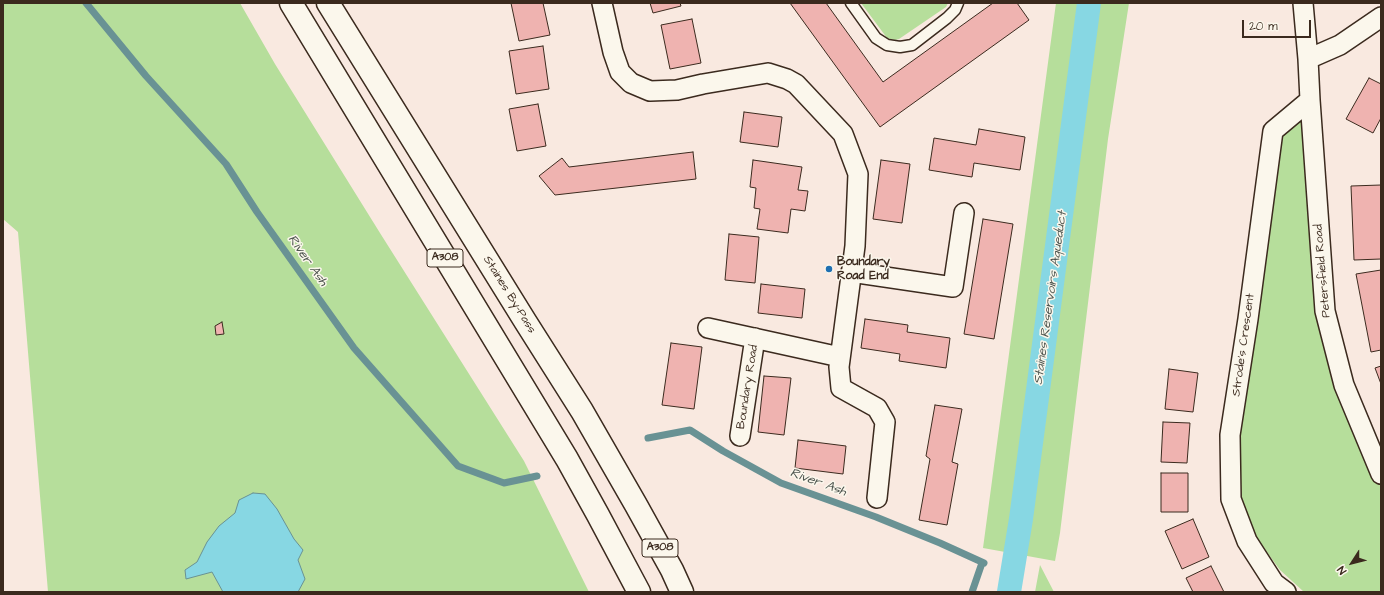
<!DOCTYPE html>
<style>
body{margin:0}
#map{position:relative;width:1384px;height:595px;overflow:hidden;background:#f9e9e0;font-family:"Architects Daughter",sans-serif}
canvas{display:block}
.frame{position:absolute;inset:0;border:4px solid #3b2a1e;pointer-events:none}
.north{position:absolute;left:1332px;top:543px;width:40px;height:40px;-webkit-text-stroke:3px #fbf7ec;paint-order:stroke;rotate:234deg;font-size:11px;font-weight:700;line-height:16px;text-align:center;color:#3b2a1e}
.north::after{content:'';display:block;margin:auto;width:14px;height:18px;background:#3b2a1e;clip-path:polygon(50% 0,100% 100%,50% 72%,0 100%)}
.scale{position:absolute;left:1242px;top:20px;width:69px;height:18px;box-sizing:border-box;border:2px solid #3b2a1e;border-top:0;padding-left:5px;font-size:12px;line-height:14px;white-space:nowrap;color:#3b2a1e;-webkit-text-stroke:3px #fbf7ec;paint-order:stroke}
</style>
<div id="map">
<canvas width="1384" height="595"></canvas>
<div class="frame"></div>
<div class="north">N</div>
<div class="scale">20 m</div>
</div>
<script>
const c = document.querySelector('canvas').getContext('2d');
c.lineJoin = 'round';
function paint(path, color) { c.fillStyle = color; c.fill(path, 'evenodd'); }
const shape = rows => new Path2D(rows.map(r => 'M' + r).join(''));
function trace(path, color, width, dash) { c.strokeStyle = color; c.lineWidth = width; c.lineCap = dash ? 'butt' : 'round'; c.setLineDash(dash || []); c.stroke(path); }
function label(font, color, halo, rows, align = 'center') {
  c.font = font + ' "Architects Daughter",sans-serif'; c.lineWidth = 3; c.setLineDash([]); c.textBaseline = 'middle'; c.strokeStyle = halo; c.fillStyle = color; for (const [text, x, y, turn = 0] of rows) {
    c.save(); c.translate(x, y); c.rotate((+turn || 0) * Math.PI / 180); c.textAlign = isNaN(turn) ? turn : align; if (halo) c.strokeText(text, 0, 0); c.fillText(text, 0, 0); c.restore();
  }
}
const green = shape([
 [3,3,240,3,275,64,380,233,524,461,589,592,48,592,18,232,3,219],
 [861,3,948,3,946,7,899,39,895,40,887,38],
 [1056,3,1129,3,1108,139,1060,533,1055,561,983,548],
 [1310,100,1325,311,1381,474,1381,592,1304,592,1280,570,1255,536,1231,499,1273,131],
 [1040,565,1054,592,1035,592]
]);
const water = shape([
 [253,493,265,494,277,509,294,539,303,550,298,560,305,579,298,592,223,592,212,572,186,579,185,570,197,562,207,542,219,526,235,513,239,500,253,493]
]);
const stream = shape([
 [86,3,146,76,226,164,257,212,354,348,458,466,504,483,537,476],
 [648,438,690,430,723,451,781,483,876,517,940,543,984,563],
 [972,592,982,563]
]);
const canal = shape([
 [1009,592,1021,519,1089,3]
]);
const building = shape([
 [511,3,543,3,550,35,519,41,511,3],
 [650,3,680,3,681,6,653,13,650,3],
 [790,3,826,3,883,82,993,3,1017,3,1029,20,880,127,790,3],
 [692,19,701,63,670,69,661,25,692,19],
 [543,46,549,89,516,94,509,51,543,46],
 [1369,78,1381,84,1381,118,1373,133,1346,119,1369,78],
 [538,104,546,146,517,151,509,109,538,104],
 [744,112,782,117,778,147,740,142,744,112],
 [979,129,1025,137,1020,170,974,163,972,177,929,170,934,138,976,145,979,129],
 [693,152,696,179,555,195,539,176,562,158,569,167,693,152],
 [753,160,802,167,798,190,808,191,805,211,791,209,788,233,757,229,760,209,754,208,756,188,750,187,753,160],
 [881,160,910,164,902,223,873,219,881,160],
 [1381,185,1381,259,1354,260,1351,186,1381,185],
 [983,219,1013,224,994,339,964,334,983,219],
 [729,234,759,237,755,283,725,280,729,234],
 [1381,270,1381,350,1371,352,1356,274,1381,270],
 [761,284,805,289,802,318,758,313,761,284],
 [865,319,908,325,907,332,950,338,946,368,899,361,900,354,861,348,865,319],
 [222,322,224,334,216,335,215,326,222,322],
 [671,343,702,347,694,409,662,405,671,343],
 [1381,366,1381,384,1375,368,1381,366],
 [1169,369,1198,373,1193,412,1165,409,1169,369],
 [764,376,791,378,784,435,758,432,764,376],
 [935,405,962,409,952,462,958,464,947,525,919,520,930,459,926,456,935,405],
 [1163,422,1190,423,1187,463,1161,462,1163,422],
 [798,440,846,446,843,474,795,468,798,440],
 [1161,473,1188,473,1188,512,1161,512,1161,473],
 [1193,519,1209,557,1182,569,1165,531,1193,519],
 [1211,566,1224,592,1193,592,1186,578,1211,566]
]);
const service = shape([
 [851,3,876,38,887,45,900,47,912,45,947,18,955,10,958,3]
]);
const minor = shape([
 [602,3,613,52,620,72,631,83,650,91,677,90,703,84,768,73,787,79,796,84,843,134,858,174,855,246,839,367,841,388,877,408,885,422,877,498],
 [1303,3,1308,59,1310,100,1325,311,1344,385,1381,474],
 [1308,59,1340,45,1381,17],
 [851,272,953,287,964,213],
 [708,328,840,357],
 [740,436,755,338],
 [1286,592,1274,583,1247,541,1231,499,1230,435,1248,319,1273,131,1310,100]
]);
const trunk = shape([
 [291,3,567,459,598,515,639,592],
 [328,3,525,321,582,411,636,505,672,570,682,592]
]);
const markers = [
 [829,269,4,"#1f6fb2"]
];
const shields = [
 [445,258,36],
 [660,548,36]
];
const shieldNames = [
 ["A308",445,258],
 ["A308",660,548]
];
const poiNames = [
 ["Boundary",837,262],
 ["Road End",837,276]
];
const streetNames = [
 ["Petersfield Road",1323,271,-95],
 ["Staines By-Pass",509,295,58],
 ["Strode's Crescent",1244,345,-82],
 ["Boundary Road",748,387,-81]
];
const waterNames = [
 ["River Ash",307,261,55],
 ["Staines Reservoirs Aqueduct",1051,298,-82],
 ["River Ash",818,483,20]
];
paint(green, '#b6de9b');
paint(water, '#87d7e3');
trace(water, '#699294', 1);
trace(stream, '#699294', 7);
trace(canal, '#87d7e3', 24);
paint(building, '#efb3b0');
trace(building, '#3b2a1e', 1);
trace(service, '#3b2a1e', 13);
trace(minor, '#3b2a1e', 22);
trace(trunk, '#3b2a1e', 25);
trace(service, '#fbf7ec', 10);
trace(minor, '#fbf7ec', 19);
trace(trunk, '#fbf7ec', 22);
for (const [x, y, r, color] of markers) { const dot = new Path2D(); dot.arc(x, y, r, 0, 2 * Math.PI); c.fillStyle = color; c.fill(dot); trace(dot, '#fbf7ec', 1.5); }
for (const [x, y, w] of shields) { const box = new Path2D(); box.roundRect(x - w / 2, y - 9, w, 18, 3); c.fillStyle = '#fbf7ec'; c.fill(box); trace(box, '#3b2a1e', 1); }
label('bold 11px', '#3b2a1e', null, shieldNames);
label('bold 12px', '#3b2a1e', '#fbf7ec', poiNames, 'left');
label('12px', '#3b2a1e', '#fbf7ec', streetNames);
label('italic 13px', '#4e554f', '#fbf7ec', waterNames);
</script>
